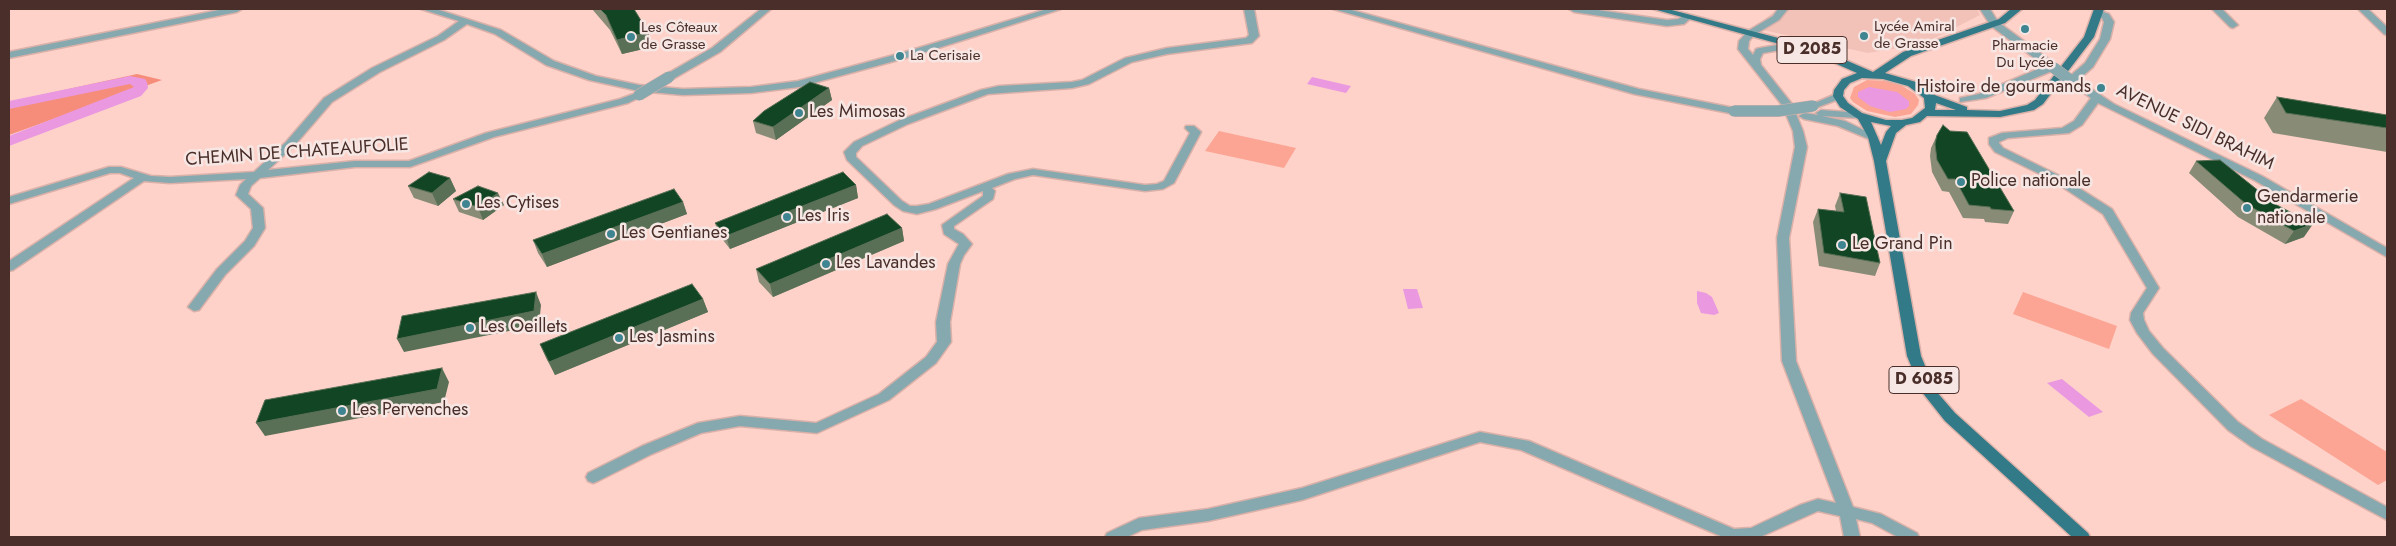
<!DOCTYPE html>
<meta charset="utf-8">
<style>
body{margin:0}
#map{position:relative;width:2396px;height:546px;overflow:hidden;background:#fed2c9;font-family:Jost,sans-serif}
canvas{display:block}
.frame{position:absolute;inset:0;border:10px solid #4a2e29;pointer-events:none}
</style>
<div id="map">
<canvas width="2396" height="546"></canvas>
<div class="frame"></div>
</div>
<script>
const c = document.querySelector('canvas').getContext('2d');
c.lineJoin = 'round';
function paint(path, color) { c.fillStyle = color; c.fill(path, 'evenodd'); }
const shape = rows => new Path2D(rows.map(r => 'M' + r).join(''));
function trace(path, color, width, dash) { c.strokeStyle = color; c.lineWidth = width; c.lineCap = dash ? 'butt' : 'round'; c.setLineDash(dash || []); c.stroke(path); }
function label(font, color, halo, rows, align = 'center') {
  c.font = font + ' Jost,sans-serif'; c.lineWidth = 5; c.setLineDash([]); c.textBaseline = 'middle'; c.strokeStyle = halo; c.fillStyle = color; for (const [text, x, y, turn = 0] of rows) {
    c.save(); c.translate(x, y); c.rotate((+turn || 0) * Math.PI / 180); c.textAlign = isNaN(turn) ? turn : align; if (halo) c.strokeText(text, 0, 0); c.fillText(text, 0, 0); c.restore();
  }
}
const built = shape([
 [1771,9,1977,9,1980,15,1923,44,1868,53,1754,28,1776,10]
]);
const green = shape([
 [1867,80,1886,81,1901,85,1915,94,1919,100,1918,105,1911,114,1895,117,1867,111,1853,102,1850,98,1854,87],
 [1219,131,1296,148,1284,168,1205,151],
 [2023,292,2117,326,2109,349,2013,314],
 [2301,399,2387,452,2387,480,2378,485,2269,415]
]);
const forest = shape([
 [137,74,162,80,9,135,9,102]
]);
const water = shape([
 [1312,77,1351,86,1346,93,1307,84],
 [1869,87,1897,92,1909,101,1909,106,1906,109,1890,112,1870,106,1858,97,1858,92],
 [1403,289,1417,289,1423,308,1408,309],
 [1697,291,1706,293,1712,297,1719,313,1714,315,1701,313,1697,303],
 [2062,379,2103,412,2089,417,2047,383]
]);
const canal = shape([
 [130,76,145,79,147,82,148,88,141,96,9,146,9,136,134,87,130,84,9,109,9,101,130,76]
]);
const minor = shape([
 [224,9,242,9,237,12,9,58,9,52,224,9],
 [421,9,436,9,501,30,554,61,596,76,639,85,683,89,751,87,798,81,905,52,1047,9,1061,9,913,56,799,87,751,93,683,95,639,91,589,80,546,65,495,34,467,24,444,40,380,72,332,102,294,146,268,170,355,161,409,161,486,133,620,99,639,92,644,95,628,103,494,137,410,167,355,167,260,178,251,186,248,194,263,208,265,228,254,246,225,275,199,310,194,311,188,307,217,269,245,241,253,228,251,209,236,195,240,185,246,179,170,183,144,181,13,270,9,271,9,261,134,178,120,173,110,173,9,204,9,197,109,167,121,167,151,176,170,177,254,172,286,142,324,98,372,68,438,36,459,21,421,9],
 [761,9,771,9,720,52,673,79,665,79,665,75,712,48,761,9],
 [1244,9,1254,9,1259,36,1252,43,1167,54,1132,62,1089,84,1072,88,988,94,908,124,862,146,856,153,856,157,902,201,910,206,917,206,929,204,1008,174,1033,169,1145,185,1157,184,1164,181,1190,133,1185,128,1186,126,1194,126,1201,132,1174,183,1163,189,1145,191,1033,175,1015,179,992,188,995,191,993,199,954,226,954,229,963,234,972,244,964,255,960,264,950,322,951,342,936,363,889,400,817,433,740,426,701,433,652,454,598,481,593,483,588,481,586,477,588,473,642,446,698,423,740,416,816,423,879,394,926,357,937,342,936,322,948,264,959,244,944,234,942,225,983,196,983,191,936,209,917,214,903,211,894,205,847,160,844,152,854,142,900,120,981,90,999,86,1072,82,1082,80,1125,58,1167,48,1246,38,1249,35,1244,9],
 [1333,9,1348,9,1639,89,1734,108,1739,111,1734,114,1634,94,1333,9],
 [1569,9,1591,9,1667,20,1678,19,1687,14,1692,17,1684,24,1667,26,1574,12,1569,9],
 [1778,9,1788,9,1779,20,1754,35,1749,41,1748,49,1753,55,1756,49,1760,48,1783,44,1788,47,1786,49,1763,53,1760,59,1761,65,1792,104,1803,131,1807,147,1789,238,1796,361,1853,507,1881,514,1917,533,1919,537,1898,537,1872,523,1856,519,1860,537,1844,537,1840,516,1818,511,1760,537,1723,537,1521,450,1480,442,1302,500,1208,521,1142,530,1127,537,1105,537,1107,533,1139,518,1208,509,1302,488,1480,432,1529,441,1734,529,1751,528,1800,505,1818,499,1836,503,1782,361,1777,238,1795,147,1793,131,1782,105,1738,49,1739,41,1748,31,1773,16,1778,9],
 [1980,9,1990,9,1998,22,2058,66,2058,70,2052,71,1986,98,1960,102,1960,98,1979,94,2045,66,1991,26,1980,9],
 [2212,9,2222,9,2238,25,2233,28,2230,27,2212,9],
 [2358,9,2368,9,2387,27,2387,35,2384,34,2358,9],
 [2098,10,2109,14,2114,22,2110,39,2093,67,2078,80,2114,104,2262,176,2387,248,2387,257,2254,180,2098,103,2082,125,2069,133,2008,138,1999,142,1999,143,2003,148,2060,176,2112,209,2159,288,2143,313,2144,320,2149,331,2163,348,2238,422,2262,439,2387,507,2387,520,2252,447,2228,430,2153,354,2137,333,2130,320,2131,313,2147,288,2103,214,2052,180,1995,152,1989,144,1989,138,2002,133,2062,128,2074,121,2091,98,2064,79,2070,76,2085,63,2100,39,2104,22,2102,18,2093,13,2098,10],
 [1838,93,1842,94,1842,98,1813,109,1808,106,1838,93],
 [1821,110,1862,113,1863,115,1858,118,1822,116,1845,121,1878,137,1877,139,1869,139,1838,126,1804,119,1799,116,1804,113,1818,115,1816,113,1821,110]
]);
const major = shape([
 [1653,9,1668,9,1820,49,1873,72,1903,52,1999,19,2011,9,2022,9,2005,23,1911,56,1885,73,1916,82,1932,94,1967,107,1967,110,2000,111,2027,105,2035,100,2084,37,2094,9,2104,9,2094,37,2043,104,2034,110,2000,117,1927,116,1920,122,1906,125,1896,133,1886,161,1921,356,1935,390,1955,413,2088,533,2090,537,2072,537,1945,421,1922,392,1907,356,1874,161,1868,137,1858,119,1840,107,1833,96,1834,90,1842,79,1857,73,1812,53,1653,9],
 [1862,78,1883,79,1908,86,1924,98,1925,108,1912,118,1902,120,1886,120,1862,113,1848,103,1843,96,1844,90,1850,83,1862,78],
 [1936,103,1956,110,1935,110,1936,103],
 [1871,122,1891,126,1886,132,1881,145,1871,122]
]);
const minorBridge = shape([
 [2054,68,2069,79],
 [639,95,669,77],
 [1734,111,1778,111,1813,106]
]);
const wall = shape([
 [592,9,634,9,648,32,652,47,622,54,610,30],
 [829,88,832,100,776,140,756,133,753,121],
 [2277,97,2387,115,2387,152,2273,133,2264,118],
 [1937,135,2014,211,2008,224,1985,222,1984,219,1963,218,1949,192,1942,191,1932,172,1930,156,1931,148],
 [2196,161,2304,237,2285,244,2238,217,2189,173],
 [450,178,456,191,438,206,414,198,408,186],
 [856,185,858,198,730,249,719,235,715,223],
 [1840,193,1880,263,1875,276,1819,266,1813,222,1818,209,1836,211,1835,206],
 [453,199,504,205,483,220,459,212],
 [683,202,687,214,547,267,538,253,533,240],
 [902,228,904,241,773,297,759,282,756,269],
 [703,299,708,312,555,375,546,358,540,344]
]);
const shadedWall = shape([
 [648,32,652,47,622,54,617,40],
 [829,88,832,100,776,140,773,127],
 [450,178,456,191,438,206,432,193],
 [856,185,858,198,730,249,726,236],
 [498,193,504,205,483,220,478,207],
 [683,202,687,214,547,267,542,254],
 [2313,224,2304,237,2285,244,2294,231],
 [902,228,904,241,773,297,770,284],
 [536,292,541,305,539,325,404,352,397,339],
 [703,299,708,312,555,375,549,362],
 [442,368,449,382,444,402,265,436,256,423]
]);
const building = shape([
 [600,9,634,9,648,32,617,40,606,15,600,9],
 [810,82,829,88,773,127,753,121,764,111,810,82],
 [2277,97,2387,115,2387,128,2286,113,2277,97],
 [1943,125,1950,131,1967,132,2014,211,1991,209,1990,207,1969,205,1955,179,1948,179,1937,160,1935,144,1937,135,1943,125],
 [2220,160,2275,204,2313,224,2294,231,2246,204,2196,161,2220,160],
 [429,172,450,178,432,193,408,186,429,172],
 [843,172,856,185,726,236,715,223,843,172],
 [478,186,498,193,478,207,453,199,478,186],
 [674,189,683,202,542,254,533,240,674,189],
 [1840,193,1866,197,1880,263,1824,253,1818,209,1844,212,1840,193],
 [887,214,902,228,770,284,756,269,887,214],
 [692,284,703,299,549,362,540,344,692,284],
 [536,292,534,311,397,339,402,316,536,292],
 [442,368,437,389,256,423,265,400,442,368]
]);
const markers = [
 [2025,29,5,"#3f8491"],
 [1864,36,5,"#3f8491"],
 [631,37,5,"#3f8491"],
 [900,56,5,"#3f8491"],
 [2101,88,5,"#3f8491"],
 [799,113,5,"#3f8491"],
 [1961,182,5,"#3f8491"],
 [466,204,5,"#3f8491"],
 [2247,208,5,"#3f8491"],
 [787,217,5,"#3f8491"],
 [611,234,5,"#3f8491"],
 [1842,245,5,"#3f8491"],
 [826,264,5,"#3f8491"],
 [470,328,5,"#3f8491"],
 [619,338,5,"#3f8491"],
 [342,411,5,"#3f8491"]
];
const farPoinames = [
 ["Lycée Amiral",1874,27],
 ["de Grasse",1874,44],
 ["Les Côteaux",641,28],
 ["de Grasse",641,45],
 ["Pharmacie",2025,46,"center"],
 ["Du Lycée",2025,63,"center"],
 ["La Cerisaie",910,56]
];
const shields = [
 [1812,50,70],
 [1924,380,70]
];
const shieldNames = [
 ["D 2085",1812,50],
 ["D 6085",1924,380]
];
const poiNames = [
 ["Histoire de gourmands",2091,88,"right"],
 ["Les Mimosas",809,113],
 ["Police nationale",1971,182],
 ["Gendarmerie",2257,198],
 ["nationale",2257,219],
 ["Les Cytises",476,204],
 ["Les Iris",797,217],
 ["Les Gentianes",621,234],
 ["Le Grand Pin",1852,245],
 ["Les Lavandes",836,264],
 ["Les Oeillets",480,328],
 ["Les Jasmins",629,338],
 ["Les Pervenches",352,411]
];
const streetNames = [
 ["AVENUE SIDI BRAHIM",2195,128,26],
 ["CHEMIN DE CHATEAUFOLIE",297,153,-4]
];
paint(built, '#f2c2b9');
paint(green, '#fca594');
paint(forest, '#f68d7a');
paint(water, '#ea99e0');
paint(canal, '#ea99e0');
trace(minor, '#dab1a9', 3);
trace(major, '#dab1a9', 3);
paint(minor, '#86a8af');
paint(major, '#327a87');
trace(minorBridge, '#dab1a9', 12, []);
trace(minorBridge, '#86a8af', 11);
paint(wall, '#888c76');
paint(shadedWall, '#596f56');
paint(building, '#124524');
trace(building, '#596f56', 1);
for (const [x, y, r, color] of markers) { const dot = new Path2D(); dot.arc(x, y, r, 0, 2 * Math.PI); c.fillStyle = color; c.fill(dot); trace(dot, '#f6e7e4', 2); }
label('15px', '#4a2e29', '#f6e7e4', farPoinames, 'left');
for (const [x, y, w] of shields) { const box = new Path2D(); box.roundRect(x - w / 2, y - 13.5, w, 27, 4); c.fillStyle = '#f6e7e4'; c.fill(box); trace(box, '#4a2e29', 1); }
label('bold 16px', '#4a2e29', null, shieldNames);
label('18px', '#4a2e29', '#f6e7e4', poiNames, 'left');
label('18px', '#4a2e29', '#f6e7e4', streetNames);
</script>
